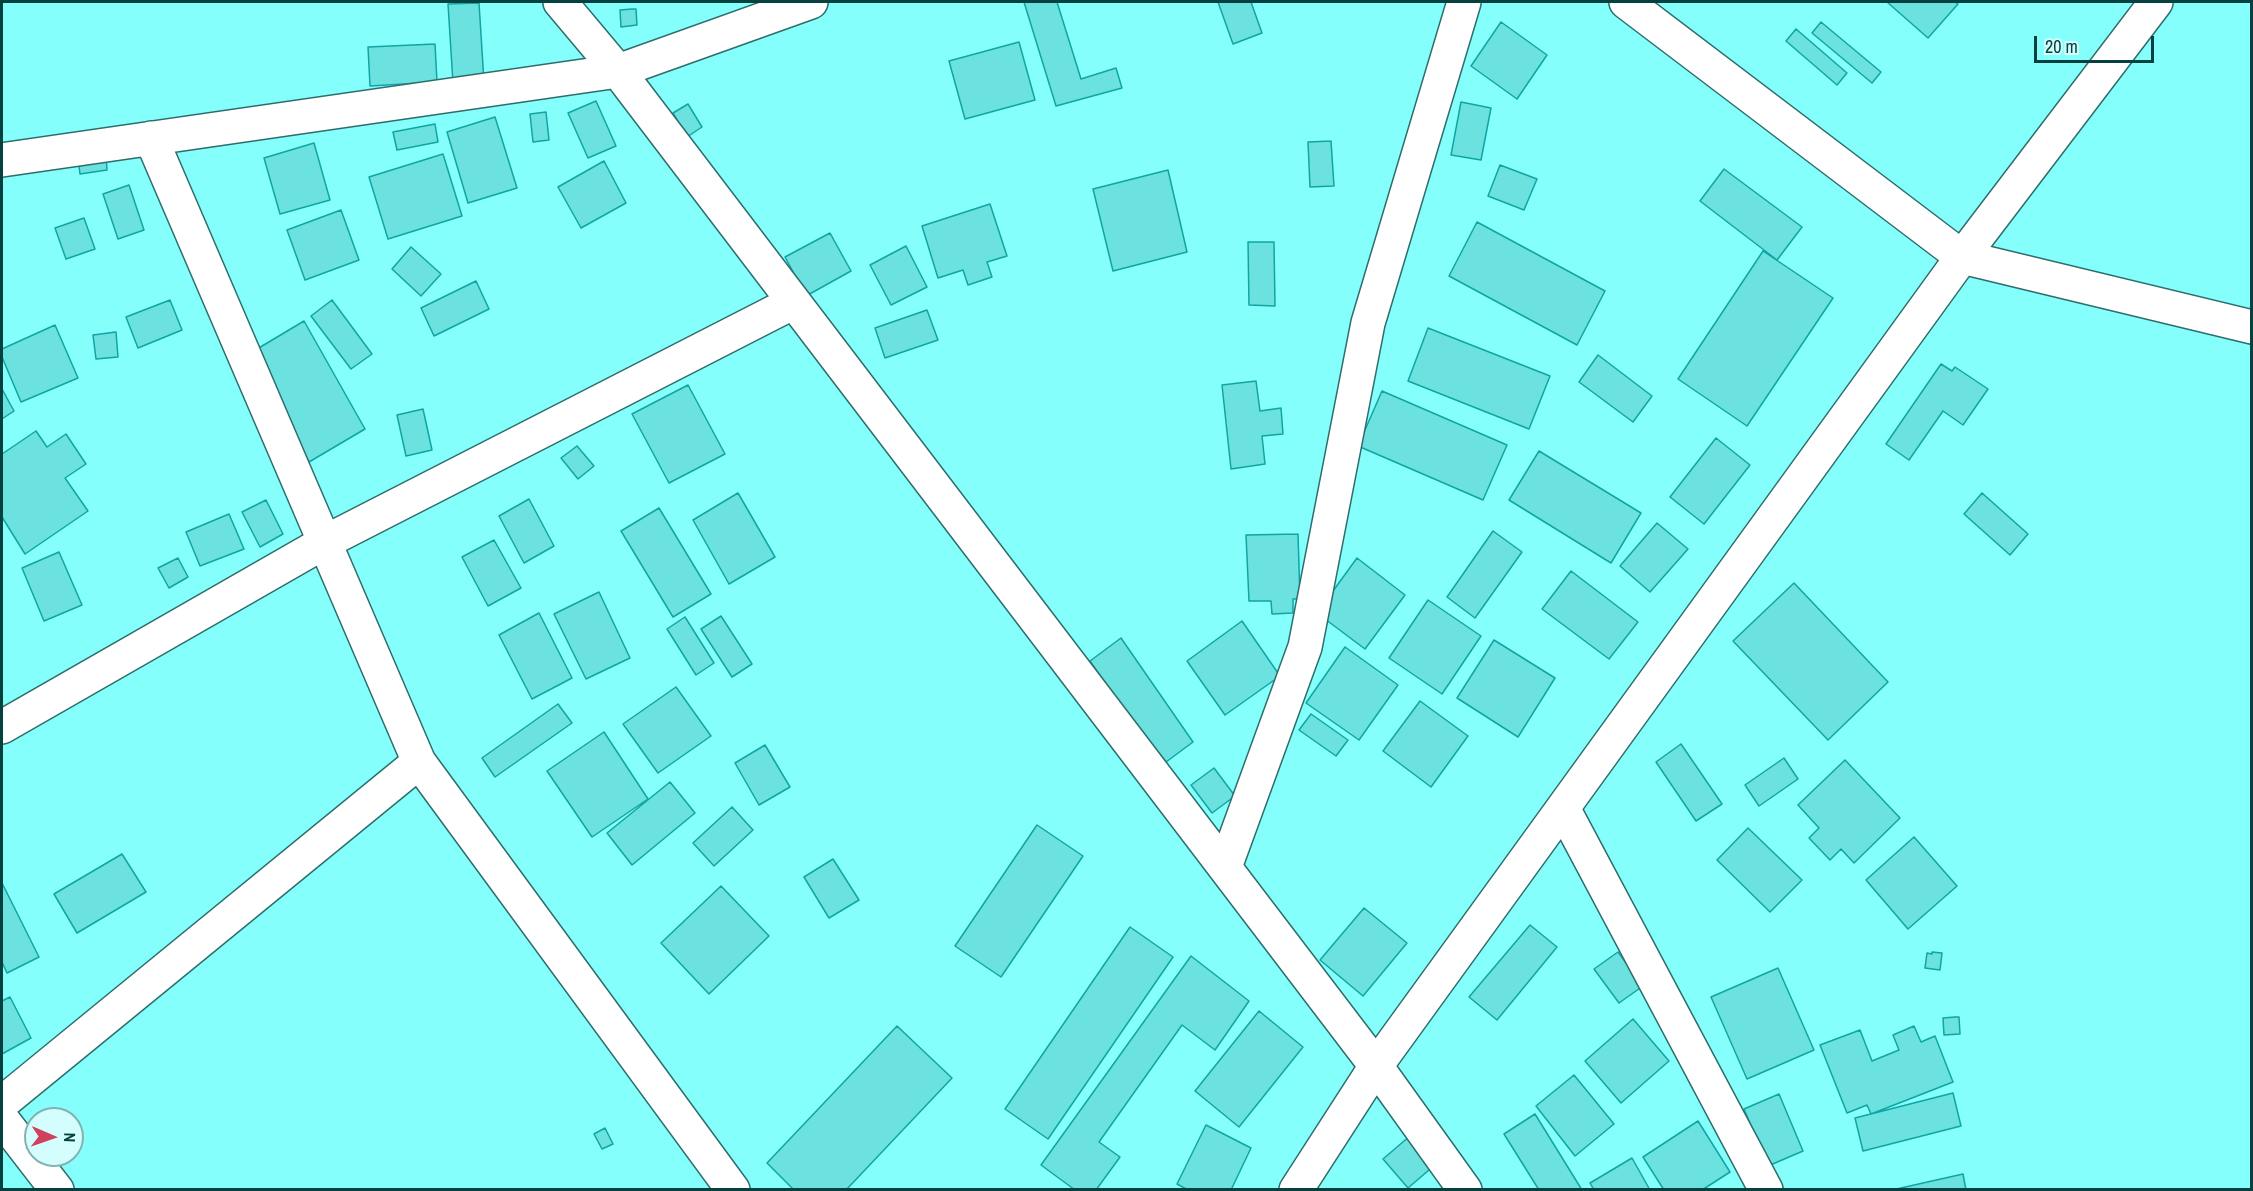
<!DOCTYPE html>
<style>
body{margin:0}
#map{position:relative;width:2253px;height:1191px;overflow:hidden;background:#85fffc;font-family:"Archivo Narrow",sans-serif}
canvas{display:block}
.frame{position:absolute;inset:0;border:3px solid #06403f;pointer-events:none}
.north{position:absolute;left:24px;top:1107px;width:60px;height:60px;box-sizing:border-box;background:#d4fefd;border:2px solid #82b2b1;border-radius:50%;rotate:92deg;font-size:16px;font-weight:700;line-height:24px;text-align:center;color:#06403f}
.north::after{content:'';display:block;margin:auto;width:21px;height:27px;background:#d1415e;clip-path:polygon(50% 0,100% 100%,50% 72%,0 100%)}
.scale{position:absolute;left:2034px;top:36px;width:120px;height:27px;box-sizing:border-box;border:3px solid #06403f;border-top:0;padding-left:8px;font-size:18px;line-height:21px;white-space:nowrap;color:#06403f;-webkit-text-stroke:4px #d4fefd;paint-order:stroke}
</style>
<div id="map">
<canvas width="2253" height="1191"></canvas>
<div class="frame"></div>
<div class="north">N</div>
<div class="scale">20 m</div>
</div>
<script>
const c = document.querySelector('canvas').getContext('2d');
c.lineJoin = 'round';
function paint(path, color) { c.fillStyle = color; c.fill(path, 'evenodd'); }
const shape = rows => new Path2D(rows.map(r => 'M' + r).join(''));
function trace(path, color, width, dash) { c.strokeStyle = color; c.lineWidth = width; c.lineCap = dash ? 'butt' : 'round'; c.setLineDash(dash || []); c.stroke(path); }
const building = shape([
 [1024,2,1057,2,1081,79,1116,68,1122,88,1056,106,1024,2],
 [1218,2,1251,2,1262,33,1233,44,1218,2],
 [1887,2,1955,2,1958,4,1928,38,1887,2],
 [479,3,484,82,453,83,448,4,479,3],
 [632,9,636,9,637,25,621,27,620,10,632,9],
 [1501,22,1547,55,1517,99,1471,66,1501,22],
 [1821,22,1881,72,1872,83,1812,33,1821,22],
 [1796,29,1847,73,1837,85,1786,41,1796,29],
 [1019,42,1035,100,965,119,949,61,1019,42],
 [435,44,437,82,370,86,368,47,435,44],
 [596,101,616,146,588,158,568,113,596,101],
 [1461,102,1491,108,1481,160,1451,155,1461,102],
 [688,104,702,127,687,137,673,113,688,104],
 [546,112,549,140,533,142,530,114,546,112],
 [495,117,517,188,468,203,447,132,495,117],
 [435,124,438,142,397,150,393,132,435,124],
 [1331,141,1334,186,1310,187,1308,142,1331,141],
 [314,143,330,200,280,214,264,158,314,143],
 [443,154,462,216,388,239,369,177,443,154],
 [106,155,107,170,80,174,78,158,106,155],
 [604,161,626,203,581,228,558,187,604,161],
 [1500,165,1537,179,1524,210,1488,196,1500,165],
 [1724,169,1802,227,1777,260,1700,201,1724,169],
 [1168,170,1187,252,1113,271,1093,189,1168,170],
 [129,185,144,230,118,239,103,194,129,185],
 [990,204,1007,256,987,262,992,277,968,285,963,270,938,278,922,226,990,204],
 [341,210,359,260,305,280,287,230,341,210],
 [84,218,95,249,66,259,55,228,84,218],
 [1477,222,1605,291,1577,345,1449,276,1477,222],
 [830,233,851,271,806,296,785,257,830,233],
 [1248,242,1274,242,1275,306,1249,305,1248,242],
 [906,246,927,287,891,305,870,265,906,246],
 [411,247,441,274,421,296,392,269,411,247],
 [1763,251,1833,298,1747,426,1678,379,1763,251],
 [476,281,489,309,434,336,421,308,476,281],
 [170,300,182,330,138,348,126,317,170,300],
 [332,300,372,354,351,369,311,316,332,300],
 [927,310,938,340,885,358,875,328,927,310],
 [304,321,365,429,309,462,247,355,304,321],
 [55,325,78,378,21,402,2,357,2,349,55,325],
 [1428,328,1550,376,1529,429,1408,381,1428,328],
 [116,332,118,357,96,359,93,335,116,332],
 [1598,355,1652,396,1633,422,1579,382,1598,355],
 [1941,364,1952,371,1955,367,1988,389,1963,425,1943,411,1909,460,1886,444,1941,364],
 [1256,381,1260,411,1281,408,1283,434,1262,436,1265,464,1231,469,1222,385,1256,381],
 [688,385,725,454,669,483,632,414,688,385],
 [2,389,14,411,2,419,2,389],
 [1382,391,1507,445,1483,500,1358,446,1382,391],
 [423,409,432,450,406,456,397,415,423,409],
 [36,431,47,447,66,434,86,464,65,478,88,511,25,554,2,517,2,454,36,431],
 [1716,438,1750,465,1704,524,1670,497,1716,438],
 [577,446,594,466,578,479,561,458,577,446],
 [1539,451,1641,513,1611,563,1509,500,1539,451],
 [738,493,775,557,729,584,693,520,738,493],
 [1982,493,2028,534,2010,555,1964,514,1982,493],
 [529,499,554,546,524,563,499,516,529,499],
 [266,500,283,534,260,547,242,512,266,500],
 [659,508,711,594,673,617,621,531,659,508],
 [229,514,244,549,200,566,186,532,229,514],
 [1657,523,1688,549,1650,592,1620,566,1657,523],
 [1493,531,1522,552,1475,618,1447,597,1493,531],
 [1298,534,1300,599,1293,599,1293,613,1272,614,1271,601,1249,601,1246,535,1298,534],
 [494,540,521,588,488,606,462,557,494,540],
 [59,552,82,605,44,621,22,568,59,552],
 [178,558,188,577,169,588,158,568,178,558],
 [1357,558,1405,595,1365,649,1317,613,1357,558],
 [1571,571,1638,622,1609,659,1542,609,1571,571],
 [1794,583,1888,682,1828,740,1733,641,1794,583],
 [599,592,630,658,586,679,554,614,599,592],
 [1428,600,1481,636,1442,694,1389,658,1428,600],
 [539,613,572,678,532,699,499,635,539,613],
 [721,616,752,664,732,677,701,629,721,616],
 [685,617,714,663,696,675,667,629,685,617],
 [1242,621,1280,676,1225,715,1187,661,1242,621],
 [1121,638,1193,742,1162,765,1090,661,1121,638],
 [1494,640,1555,678,1518,737,1457,698,1494,640],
 [1345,647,1398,685,1359,740,1306,703,1345,647],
 [676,687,711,736,658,773,623,724,676,687],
 [1420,701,1468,736,1431,787,1383,751,1420,701],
 [558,704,572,723,495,777,482,758,558,704],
 [1311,714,1348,740,1336,756,1299,730,1311,714],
 [604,732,648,799,592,837,547,771,604,732],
 [1681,744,1722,804,1696,821,1656,762,1681,744],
 [765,745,790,787,759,805,735,763,765,745],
 [1784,758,1798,779,1759,806,1745,785,1784,758],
 [1845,760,1900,818,1854,863,1841,849,1830,860,1809,838,1819,828,1798,805,1845,760],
 [1214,768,1235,796,1212,813,1191,785,1214,768],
 [670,782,695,813,632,865,607,833,670,782],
 [732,807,753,830,714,866,693,843,732,807],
 [1037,825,1083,856,1001,977,955,946,1037,825],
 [1748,828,1802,880,1770,912,1717,860,1748,828],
 [1914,837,1957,886,1908,929,1866,880,1914,837],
 [122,854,146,892,77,933,54,894,122,854],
 [833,859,859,900,829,918,804,877,833,859],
 [2,883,39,957,7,973,2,962,2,883],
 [721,886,769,936,709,994,661,943,721,886],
 [1364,908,1407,943,1363,996,1320,960,1364,908],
 [1530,925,1557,947,1497,1020,1469,997,1530,925],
 [1130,927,1173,957,1048,1139,1005,1109,1130,927],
 [1618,952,1643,986,1619,1003,1594,969,1618,952],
 [1932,952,1942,953,1940,970,1925,968,1927,953,1932,954,1932,952],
 [1191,956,1249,1001,1215,1050,1182,1025,1099,1142,1120,1157,1096,1190,1075,1190,1041,1165,1191,956],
 [1778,968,1814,1050,1747,1079,1711,997,1778,968],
 [10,997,31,1038,2,1054,2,1001,10,997],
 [1259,1011,1303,1047,1239,1127,1195,1091,1259,1011],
 [1955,1017,1959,1017,1960,1034,1944,1035,1943,1018,1955,1017],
 [1633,1019,1669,1061,1621,1103,1585,1061,1633,1019],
 [897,1026,952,1078,846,1190,794,1190,767,1163,897,1026],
 [1914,1026,1921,1042,1935,1036,1953,1082,1871,1114,1867,1105,1847,1113,1820,1045,1860,1030,1872,1061,1899,1050,1893,1035,1914,1026],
 [1574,1075,1614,1124,1575,1156,1536,1106,1574,1075],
 [1953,1093,1961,1126,1863,1151,1855,1118,1953,1093],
 [1779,1094,1803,1151,1768,1166,1744,1109,1779,1094],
 [1535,1114,1582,1190,1539,1190,1504,1134,1535,1114],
 [1698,1121,1730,1172,1702,1190,1664,1190,1643,1157,1698,1121],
 [1206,1125,1251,1148,1231,1190,1188,1190,1177,1184,1206,1125],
 [605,1128,613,1144,602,1149,594,1134,605,1128],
 [1411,1135,1436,1164,1408,1188,1383,1159,1411,1135],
 [1632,1158,1650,1190,1594,1190,1590,1183,1632,1158],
 [1963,1174,1966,1190,1892,1190,1963,1174]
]);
const minor = shape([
 [560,2,618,71,1376,1066,1465,1190],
 [1626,2,1962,257,2252,327],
 [2,160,618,71,811,2],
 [2,727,325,542,794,302],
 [419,762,733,1190],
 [1563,808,1766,1190],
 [1225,867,1305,647,1368,323,1464,2],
 [2,1103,419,762,151,138],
 [2,1119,57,1190],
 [1296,1190,1376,1066,1962,257,2156,2]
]);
paint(building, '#6be2df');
trace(building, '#0fa5a3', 1.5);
trace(minor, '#2d6e6d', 36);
trace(minor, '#fff', 33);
</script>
